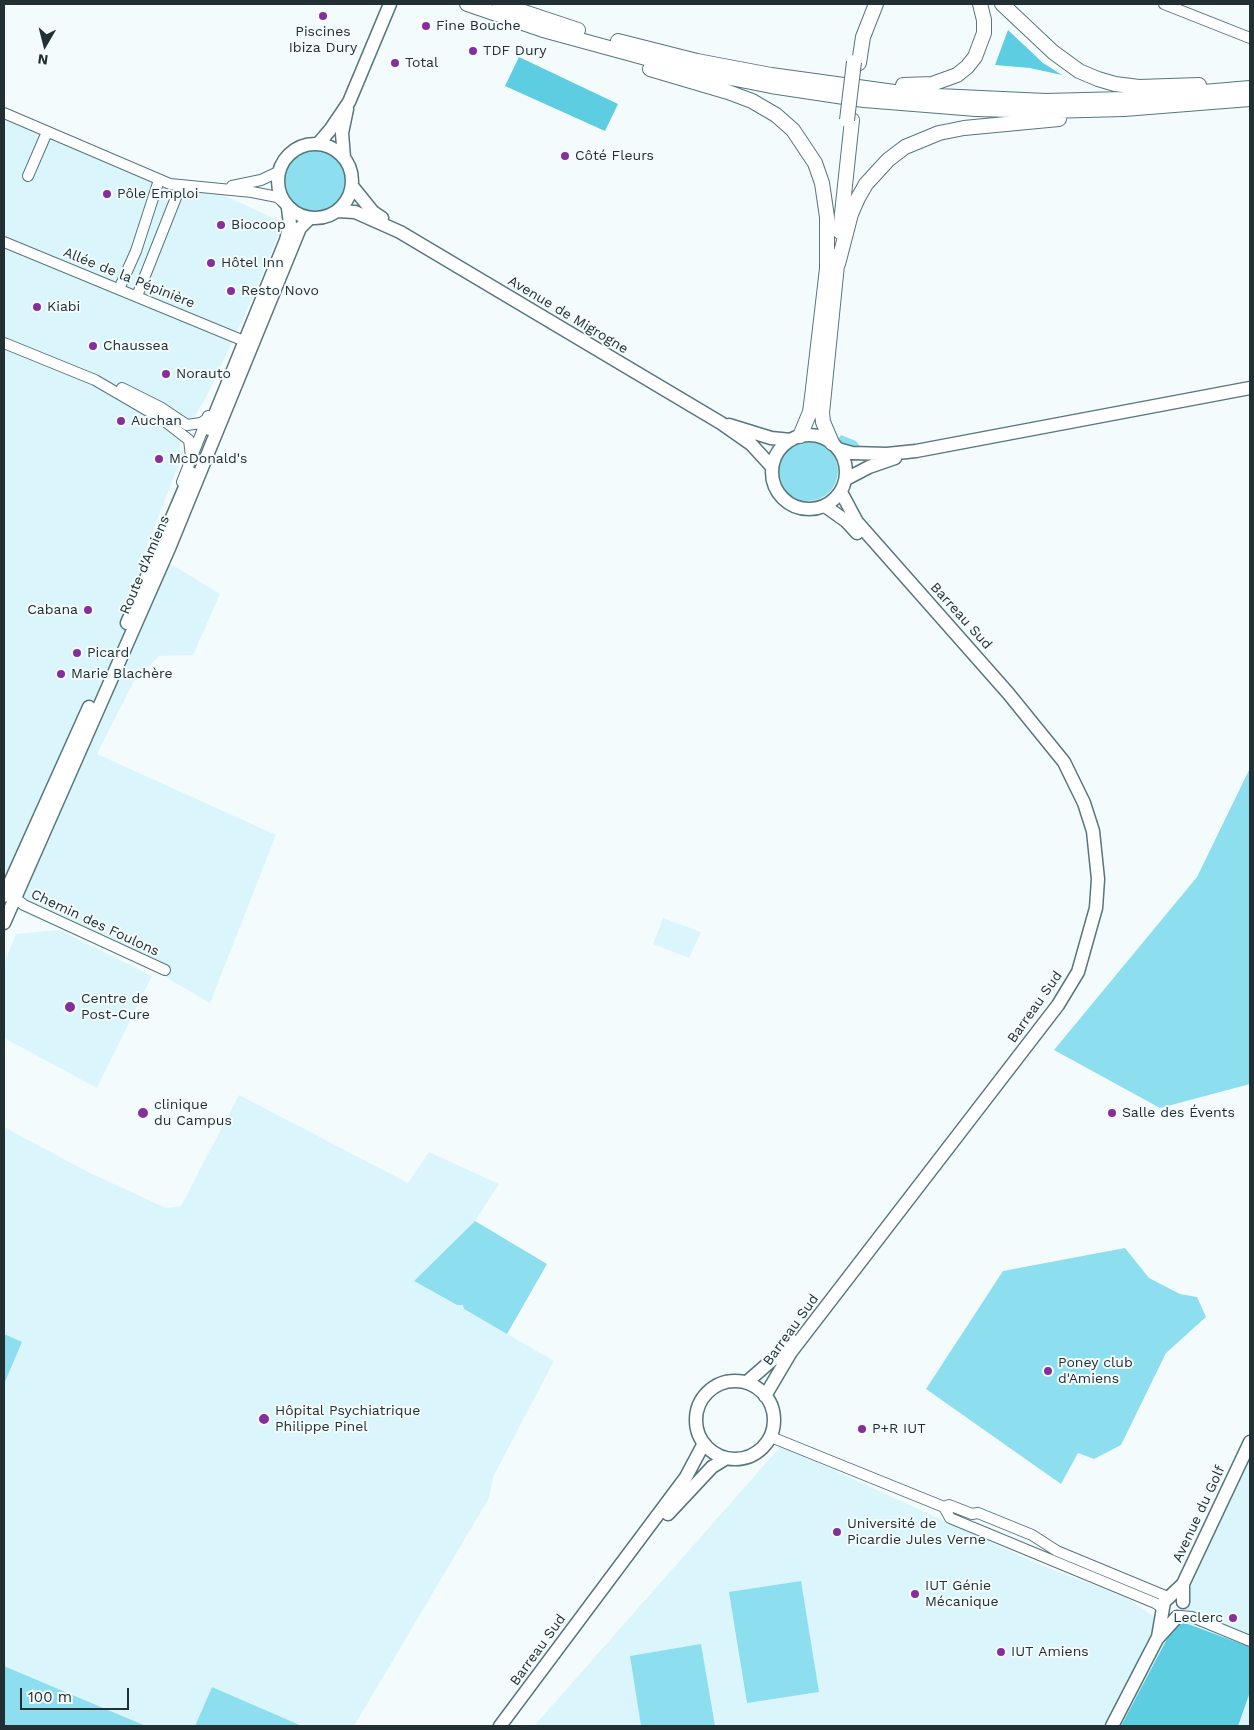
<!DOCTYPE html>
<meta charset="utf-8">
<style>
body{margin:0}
#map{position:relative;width:1254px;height:1730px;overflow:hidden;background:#f4fbfc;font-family:"Work Sans",sans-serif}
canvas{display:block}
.frame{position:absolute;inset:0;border:5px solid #223033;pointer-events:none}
.north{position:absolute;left:20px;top:20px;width:50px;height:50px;-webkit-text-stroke:4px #f4fbfc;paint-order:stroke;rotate:188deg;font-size:14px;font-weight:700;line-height:20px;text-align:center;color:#223033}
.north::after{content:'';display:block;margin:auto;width:18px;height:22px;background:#223033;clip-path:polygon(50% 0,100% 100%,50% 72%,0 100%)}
.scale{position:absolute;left:20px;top:1688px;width:109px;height:22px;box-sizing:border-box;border:2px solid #223033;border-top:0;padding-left:6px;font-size:15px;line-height:18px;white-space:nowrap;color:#223033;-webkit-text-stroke:4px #f4fbfc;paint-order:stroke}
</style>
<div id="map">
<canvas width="1254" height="1730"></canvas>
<div class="frame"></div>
<div class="north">N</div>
<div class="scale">100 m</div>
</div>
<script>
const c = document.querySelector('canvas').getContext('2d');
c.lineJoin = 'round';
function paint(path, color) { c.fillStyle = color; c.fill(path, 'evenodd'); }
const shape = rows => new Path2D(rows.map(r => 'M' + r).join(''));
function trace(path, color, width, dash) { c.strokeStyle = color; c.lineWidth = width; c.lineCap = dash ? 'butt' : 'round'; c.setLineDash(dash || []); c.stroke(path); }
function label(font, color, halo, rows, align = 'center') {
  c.font = font + ' "Work Sans",sans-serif'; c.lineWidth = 4; c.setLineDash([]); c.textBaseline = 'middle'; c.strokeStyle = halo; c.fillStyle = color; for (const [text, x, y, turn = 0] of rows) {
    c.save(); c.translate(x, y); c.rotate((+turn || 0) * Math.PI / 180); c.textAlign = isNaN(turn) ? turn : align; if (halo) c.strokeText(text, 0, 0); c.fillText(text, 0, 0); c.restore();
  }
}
const built = shape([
 [4,110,169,180,197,183,280,221,278,235,269,259,237,332,206,397,179,444,182,456,143,556,176,567,220,594,193,655,159,656,134,681,97,754,276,835,210,1003,157,972,9,906,4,917],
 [663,918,701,932,689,958,653,944],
 [59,930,152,976,97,1088,4,1038,4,964,16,934],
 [239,1095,408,1183,429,1152,499,1184,475,1221,414,1281,457,1305,464,1305,464,1309,554,1361,493,1477,489,1498,354,1726,302,1726,212,1687,195,1726,146,1726,4,1666,4,1127,88,1172,166,1208,181,1206],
 [781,1446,1038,1564,1125,1597,1156,1618,1176,1620,1250,1453,1250,1726,534,1726]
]);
const green = shape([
 '284 181a31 31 0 1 1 62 0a31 31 0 1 1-62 0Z',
 [841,435,856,441,860,446,857,451,844,447,838,439],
 '778 471a30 30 0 1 1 60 0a30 30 0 1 1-60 0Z',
 [1250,768,1250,1084,1160,1108,1054,1050,1197,877],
 [475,1221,547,1264,507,1334,464,1309,463,1305,457,1305,414,1281],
 [1125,1248,1149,1278,1180,1294,1197,1297,1206,1317,1166,1353,1121,1445,1094,1459,1078,1453,1061,1484,926,1389,1003,1271],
 [4,1334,22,1342,4,1384],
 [801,1581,819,1692,747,1703,729,1592],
 [701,1644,715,1726,641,1726,630,1656],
 [4,1666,146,1726,4,1726],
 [212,1687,302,1726,195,1726]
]);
const forest = shape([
 [1008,30,1043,63,1062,75,1030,68,995,65],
 [519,57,618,104,605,131,505,86],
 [1177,1620,1250,1647,1250,1692,1238,1726,1121,1726]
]);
const minor = shape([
 [1164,4,1250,38],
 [4,113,170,184,252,192,277,197,283,202],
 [28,176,47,132],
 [232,186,261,180,278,172],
 [4,242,244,341],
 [119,289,136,251,159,180],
 [137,296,181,185],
 [4,343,95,380,162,419,189,440,191,456],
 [122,388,160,407,187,425,201,423,207,419],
 [182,482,208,416],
 [10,894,24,905,165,970],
 [771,1437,944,1507,949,1505,972,1514,978,1513,1032,1535,1057,1551,1168,1597],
 [944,1507,950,1518,1155,1603,1163,1608],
 [1180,1616,1192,1617,1250,1641]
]);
const major = shape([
 '278 181a37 37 0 1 1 74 0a37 37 0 1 1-74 0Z',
 [318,144,330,130,349,102,390,4],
 [344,158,342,133,347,109],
 [352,186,373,212,382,218],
 [337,211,355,212,400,232,721,423,751,444,772,467],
 [729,425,771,438,791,440],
 [209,429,286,240,290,224,288,208],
 '772 472a37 37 0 1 1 74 0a37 37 0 1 1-74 0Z',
 [838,449,852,453,887,454,916,451,1250,388],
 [846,479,869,467,895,458],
 [825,506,846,521,857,533],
 [127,623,191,473],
 [4,896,89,707],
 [4,923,170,546,300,228,310,218],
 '696 1420a39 39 0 1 1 78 0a39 39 0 1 1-78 0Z',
 [747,1382,779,1354,791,1340],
 [765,1396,791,1352,1058,1005,1078,972,1096,908,1098,879,1093,831,1084,803,1064,762,1008,693,857,522,841,492],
 [668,1514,712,1467,725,1459],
 [1183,1602,1183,1584,1250,1442],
 [1158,1637,1164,1602,1183,1584],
 [500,1726,686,1477,703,1445],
 [1112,1726,1157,1639,1177,1617]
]);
const highway = shape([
 [467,4,543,30,690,70,771,86,864,100,976,109,1048,111,1124,109,1250,99],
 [500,4,578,30],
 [1002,4,1053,52,1079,71,1098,79,1115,84,1139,87,1199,85],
 [618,41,697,61,771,75,916,95,1046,101,1123,99,1250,88],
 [859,63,863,37,876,4],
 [650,69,728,92,752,101,776,115,793,130,815,163,822,183,827,217,827,269],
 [903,85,932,84,957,75,967,67,975,57,984,33,984,20,980,4],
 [840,232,852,120],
 [838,264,851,214,858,198,866,184,888,160,905,147,939,133,964,128,1059,119],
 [800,436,810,412,812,397,828,260],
 [832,443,823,422,822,413,838,255]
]);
const highwayBridge = shape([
 [847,120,854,62]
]);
const markers = [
 [323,16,5,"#852f9d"],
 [426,26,5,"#852f9d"],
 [473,51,5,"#852f9d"],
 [395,63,5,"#852f9d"],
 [565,156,5,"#852f9d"],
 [107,194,5,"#852f9d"],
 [221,225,5,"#852f9d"],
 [211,263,5,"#852f9d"],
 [231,291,5,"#852f9d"],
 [37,307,5,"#852f9d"],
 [93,346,5,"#852f9d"],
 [166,374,5,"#852f9d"],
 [121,421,5,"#852f9d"],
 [159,459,5,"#852f9d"],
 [88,610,5,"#852f9d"],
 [77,653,5,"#852f9d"],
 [61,674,5,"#852f9d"],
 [70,1007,6,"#852f9d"],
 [143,1113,6,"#852f9d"],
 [1112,1113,5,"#852f9d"],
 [1048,1371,5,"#852f9d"],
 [264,1419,6,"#852f9d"],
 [862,1429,5,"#852f9d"],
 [837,1532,5,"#852f9d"],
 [915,1594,5,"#852f9d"],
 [1233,1618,5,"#852f9d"],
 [1001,1652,5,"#852f9d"]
];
const poiNames = [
 ["Fine Bouche",436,26],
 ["Piscines",323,32,"center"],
 ["Ibiza Dury",323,48,"center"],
 ["TDF Dury",483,51],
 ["Total",405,63],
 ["Côté Fleurs",575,156],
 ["Pôle Emploi",117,194],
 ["Biocoop",231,225],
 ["Hôtel Inn",221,263],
 ["Resto Novo",241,291],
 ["Kiabi",47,307],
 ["Chaussea",103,346],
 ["Norauto",176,374],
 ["Auchan",131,421],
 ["McDonald's",169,459],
 ["Cabana",78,610,"right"],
 ["Picard",87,653],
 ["Marie Blachère",71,674],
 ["Centre de",81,999],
 ["Post-Cure",81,1015],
 ["clinique",154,1105],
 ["du Campus",154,1121],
 ["Salle des Évents",1122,1113],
 ["Poney club",1058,1363],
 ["d'Amiens",1058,1379],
 ["Hôpital Psychiatrique",275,1411],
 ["Philippe Pinel",275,1427],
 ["P+R IUT",872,1429],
 ["Université de",847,1524],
 ["Picardie Jules Verne",847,1540],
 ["IUT Génie",925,1586],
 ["Mécanique",925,1602],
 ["Leclerc",1223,1618,"right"],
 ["IUT Amiens",1011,1652]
];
const streetNames = [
 ["Allée de la Pépinière",129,278,22],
 ["Avenue de Migrogne",568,315,31],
 ["Route d'Amiens",145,565,-67],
 ["Barreau Sud",961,616,48],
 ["Chemin des Foulons",95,923,25],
 ["Barreau Sud",1035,1007,-55],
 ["Barreau Sud",791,1330,-54],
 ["Avenue du Golf",1199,1514,-65],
 ["Barreau Sud",538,1650,-54]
];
paint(built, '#daf6fc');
paint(green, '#8ddfef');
paint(forest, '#5dcde1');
trace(minor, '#55777d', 12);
trace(major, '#55777d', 15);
trace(highway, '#55777d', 16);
trace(minor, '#fff', 10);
trace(major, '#fff', 12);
trace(highway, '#fff', 14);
trace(highwayBridge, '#55777d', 16, []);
trace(highwayBridge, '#fff', 14);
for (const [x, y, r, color] of markers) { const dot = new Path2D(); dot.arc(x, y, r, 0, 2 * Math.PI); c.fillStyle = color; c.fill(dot); trace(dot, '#f4fbfc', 2); }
label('14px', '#223033', '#f4fbfc', poiNames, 'left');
label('14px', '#223033', '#f4fbfc', streetNames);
</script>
